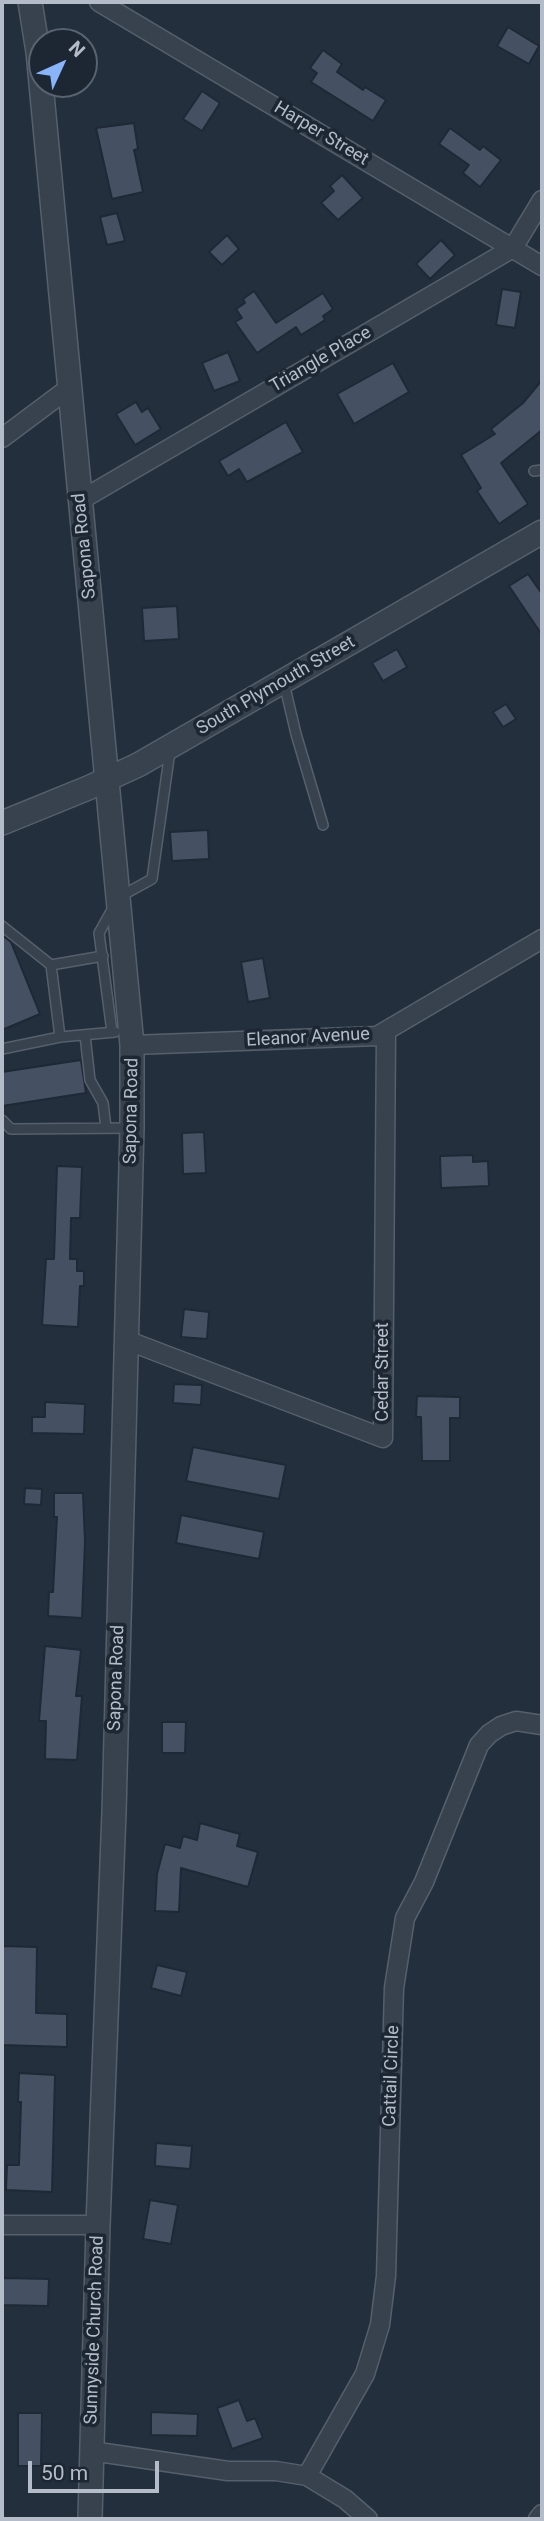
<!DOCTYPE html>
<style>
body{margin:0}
#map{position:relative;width:544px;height:2521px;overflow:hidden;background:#242f3e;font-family:Roboto,sans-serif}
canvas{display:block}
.frame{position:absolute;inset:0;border:4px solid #b4bcc9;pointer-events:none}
.north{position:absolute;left:28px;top:28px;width:70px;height:70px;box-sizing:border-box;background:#1d2633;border:2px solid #59626f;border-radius:50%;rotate:45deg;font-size:19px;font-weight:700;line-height:28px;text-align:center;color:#b4bcc9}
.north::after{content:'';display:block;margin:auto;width:24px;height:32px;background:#8ab4f8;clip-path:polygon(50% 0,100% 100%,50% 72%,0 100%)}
.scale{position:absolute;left:28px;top:2461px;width:131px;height:32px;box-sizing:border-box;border:4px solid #b4bcc9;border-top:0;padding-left:9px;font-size:21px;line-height:24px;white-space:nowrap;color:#b4bcc9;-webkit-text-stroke:5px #1d2633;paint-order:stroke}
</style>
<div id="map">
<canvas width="544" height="2521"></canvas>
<div class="frame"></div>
<div class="north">N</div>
<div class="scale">50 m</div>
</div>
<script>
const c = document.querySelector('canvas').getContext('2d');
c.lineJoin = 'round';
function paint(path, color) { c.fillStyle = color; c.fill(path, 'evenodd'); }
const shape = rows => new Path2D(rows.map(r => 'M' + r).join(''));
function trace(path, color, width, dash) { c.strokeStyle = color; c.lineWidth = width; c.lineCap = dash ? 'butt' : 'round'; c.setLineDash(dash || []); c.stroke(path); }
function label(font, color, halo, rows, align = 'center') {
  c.font = font + ' Roboto,sans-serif'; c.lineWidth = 7; c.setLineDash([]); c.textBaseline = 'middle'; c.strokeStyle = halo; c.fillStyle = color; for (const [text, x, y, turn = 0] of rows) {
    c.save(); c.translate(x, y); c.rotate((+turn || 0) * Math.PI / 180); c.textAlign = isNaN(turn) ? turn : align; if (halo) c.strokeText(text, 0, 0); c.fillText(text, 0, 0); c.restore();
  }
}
const building = shape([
 [508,27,539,46,529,64,497,46,508,27],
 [323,50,342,64,337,72,363,90,365,87,386,100,373,121,311,82,317,73,310,68,323,50],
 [202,91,220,103,202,131,183,119,202,91],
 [134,123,138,149,134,150,143,192,112,199,96,128,134,123],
 [450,128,480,150,483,146,501,160,480,187,463,173,469,165,439,144,450,128],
 [342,175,363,198,338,220,321,203,334,191,330,186,342,175],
 [117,213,125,241,107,245,100,217,117,213],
 [227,235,239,249,222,265,209,252,227,235],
 [441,240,455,255,430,279,416,264,441,240],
 [502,289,521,292,515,328,496,325,502,289],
 [254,291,276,323,323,293,333,309,323,316,325,320,301,335,296,327,257,353,235,322,242,318,236,309,245,303,243,299,254,291],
 [228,352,240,381,214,391,202,363,228,352],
 [393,363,409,392,354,424,337,394,393,363],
 [542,380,542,430,501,463,528,504,499,524,477,491,481,488,461,455,495,434,491,429,523,403,542,380],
 [136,402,142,412,148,408,161,429,135,445,116,414,136,402],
 [286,422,303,452,247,482,239,469,228,476,219,461,286,422],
 [528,574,542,594,542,635,509,586,528,574],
 [177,606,179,639,144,641,142,608,177,606],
 [397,649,407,667,383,681,372,663,397,649],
 [506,704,516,719,503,727,493,712,506,704],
 [208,830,209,859,172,861,170,832,208,830],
 [2,935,11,942,40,1014,2,1030,2,935],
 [263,958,270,998,248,1002,241,962,263,958],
 [81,1060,86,1093,2,1106,2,1072,81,1060],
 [204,1132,206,1173,183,1174,182,1133,204,1132],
 [473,1155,473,1162,488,1161,489,1186,441,1188,440,1156,473,1155],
 [57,1166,82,1167,80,1218,71,1218,70,1259,77,1259,77,1271,84,1271,84,1286,80,1286,78,1327,42,1325,46,1259,54,1259,57,1166],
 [184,1309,209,1312,207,1339,181,1337,184,1309],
 [174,1384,202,1385,201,1405,173,1403,174,1384],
 [417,1396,460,1397,460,1418,450,1418,450,1461,422,1461,421,1417,416,1417,417,1396],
 [45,1402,85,1404,84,1434,32,1433,32,1417,45,1417,45,1402],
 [193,1447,286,1465,279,1499,186,1481,193,1447],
 [25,1488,42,1489,41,1505,24,1504,25,1488],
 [54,1493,83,1493,85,1541,82,1618,48,1616,49,1592,53,1592,57,1517,54,1517,54,1493],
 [181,1515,264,1532,259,1559,176,1543,181,1515],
 [45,1646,81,1650,76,1696,82,1696,77,1760,45,1759,46,1721,39,1721,45,1646],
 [162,1722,186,1722,185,1753,162,1753,162,1722],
 [200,1823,240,1834,237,1846,258,1852,248,1887,181,1868,179,1912,155,1911,157,1874,165,1844,180,1848,183,1836,197,1840,200,1823],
 [2,1946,37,1947,36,2013,67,2014,67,2047,2,2045,2,1946],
 [157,1965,187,1972,181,1996,151,1988,157,1965],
 [19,2073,55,2075,52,2192,6,2190,7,2165,19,2165,21,2102,18,2102,19,2073],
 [156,2143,192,2146,190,2169,155,2166,156,2143],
 [150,2200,178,2205,171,2244,143,2239,150,2200],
 [2,2278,49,2279,48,2306,2,2305,2,2278],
 [239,2400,247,2421,255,2418,263,2438,232,2449,217,2408,239,2400],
 [151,2412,198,2414,197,2436,151,2435,151,2412],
 [18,2413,42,2413,41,2466,18,2466,18,2413]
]);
const service = shape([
 [534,471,542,470],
 [284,683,296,734,323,825],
 [121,896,152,879,170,751],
 [2,926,51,965,60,1037,115,1032],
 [51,965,103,956],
 [112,1032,99,933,113,908],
 [85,1035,90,1080,103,1103,106,1128],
 [2,1049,60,1037],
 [2,1120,11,1129,130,1128]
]);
const minor = shape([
 [99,2,542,266],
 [2,438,69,388],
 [81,500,513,248,542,200],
 [132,1045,377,1036,542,939],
 [126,1340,383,1438,386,1031],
 [2,2225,98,2225],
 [91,2451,228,2471,276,2471,307,2476,345,2499,368,2519],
 [307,2476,365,2374,380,2325,386,2276,394,1988,405,1918,424,1882,479,1745,489,1734,501,1726,516,1721,542,1725],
 [538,2519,542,2514]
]);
const tertiary = shape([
 [30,2,38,52,132,1045,132,1128,114,1812,98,2225,90,2519],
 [2,823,88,788,138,765,542,532]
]);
const streetNames = [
 ["Harper Street",321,134,31],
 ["Triangle Place",321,360,-30],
 ["Sapona Road",85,546,-96],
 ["South Plymouth Street",276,686,-30],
 ["Eleanor Avenue",308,1038,-3],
 ["Sapona Road",132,1111,-89],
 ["Cedar Street",383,1372,-90],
 ["Sapona Road",117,1678,-88],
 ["Cattail Circle",392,2076,-88],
 ["Sunnyside Church Road",95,2330,-88]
];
paint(building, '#455162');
trace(building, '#1f2835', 2);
trace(service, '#565f6c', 12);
trace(minor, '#565f6c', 21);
trace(tertiary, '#565f6c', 26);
trace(service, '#38414e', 9);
trace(minor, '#38414e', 18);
trace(tertiary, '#38414e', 23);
label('18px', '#b4bcc9', '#1d2633', streetNames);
</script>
